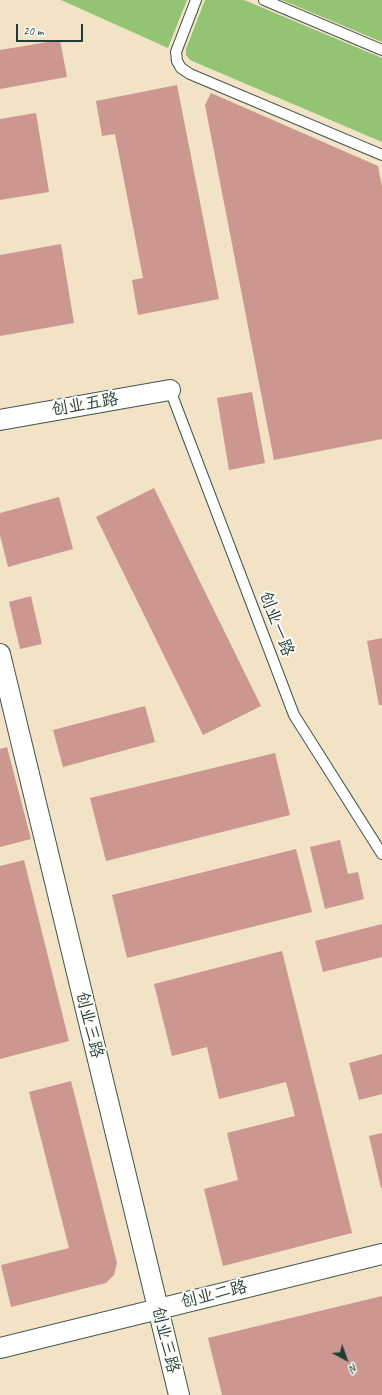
<!DOCTYPE html>
<meta charset="utf-8">
<style>
body{margin:0}
#map{position:relative;width:382px;height:1395px;overflow:hidden;background:#f2e2c6;font-family:Caveat,sans-serif}
canvas{display:block}
.north{position:absolute;left:326px;top:1339px;width:40px;height:40px;-webkit-text-stroke:3px #fdfcf7;paint-order:stroke;rotate:139deg;font-size:11px;font-weight:700;line-height:16px;text-align:center;color:#1f3d34}
.north::after{content:'';display:block;margin:auto;width:14px;height:18px;background:#1f3d34;clip-path:polygon(50% 0,100% 100%,50% 72%,0 100%)}
.scale{position:absolute;left:16px;top:24px;width:67px;height:18px;box-sizing:border-box;border:2px solid #1f3d34;border-top:0;padding-left:5px;font-size:12px;line-height:14px;white-space:nowrap;color:#1f3d34;-webkit-text-stroke:3px #fdfcf7;paint-order:stroke}
</style>
<div id="map">
<canvas width="382" height="1395"></canvas>
<div class="north">N</div>
<div class="scale">20 m</div>
</div>
<script>
const c = document.querySelector('canvas').getContext('2d');
c.lineJoin = 'round';
function paint(path, color) { c.fillStyle = color; c.fill(path, 'evenodd'); }
const shape = rows => new Path2D(rows.map(r => 'M' + r).join(''));
function trace(path, color, width, dash) { c.strokeStyle = color; c.lineWidth = width; c.lineCap = dash ? 'butt' : 'round'; c.setLineDash(dash || []); c.stroke(path); }
function label(font, color, halo, rows, align = 'center') {
  c.font = font + ' Caveat,"LXGW WenKai TC",sans-serif'; c.lineWidth = 4; c.setLineDash([]); c.textBaseline = 'middle'; c.strokeStyle = halo; c.fillStyle = color; for (const [text, x, y, turn = 0] of rows) {
    c.save(); c.translate(x, y); c.rotate((+turn || 0) * Math.PI / 180); c.textAlign = isNaN(turn) ? turn : align; if (halo) c.strokeText(text, 0, 0); c.fillText(text, 0, 0); c.restore();
  }
}
const green = shape([
 [61,0,187,0,168,48],
 [205,0,244,0,382,58,382,142,190,60,186,55,186,49],
 [282,0,382,0,382,42]
]);
const building = shape([
 [60,40,67,77,0,89,0,50],
 [177,85,219,299,138,315,132,280,143,278,115,134,102,136,96,101],
 [211,93,378,166,382,187,382,439,274,460,205,105],
 [36,113,49,192,0,200,0,119],
 [61,244,74,323,0,336,0,255],
 [252,392,265,463,229,470,217,398],
 [154,488,261,706,203,735,96,517],
 [59,497,73,549,8,567,0,535,0,513],
 [31,596,42,644,20,649,9,602],
 [382,638,382,705,379,705,367,641],
 [145,706,155,742,63,767,53,730],
 [7,747,31,839,0,847,0,749],
 [275,753,290,815,106,861,90,798],
 [340,840,348,874,358,872,364,899,325,909,310,847],
 [296,849,312,912,127,958,112,895],
 [24,860,69,1041,0,1059,0,866],
 [382,924,382,957,323,972,315,941],
 [282,951,352,1233,223,1266,204,1189,238,1180,227,1133,295,1116,286,1082,219,1099,207,1047,172,1056,154,984],
 [382,1054,382,1094,359,1100,349,1063],
 [71,1081,117,1263,114,1275,106,1283,11,1307,1,1265,69,1248,29,1092],
 [382,1133,382,1188,381,1188,369,1136],
 [382,1296,382,1395,222,1395,208,1338]
]);
const service = shape([
 [196,0,176,52,177,61,181,68,190,74,382,155],
 [264,0,382,50],
 [170,390,294,715,382,854]
]);
const minor = shape([
 [0,420,170,390],
 [0,654,179,1395],
 [0,1348,382,1254]
]);
const streetNames = [
 ["创业五路",85,405,-10],
 ["创业一路",276,624,69],
 ["创业三路",89,1025,76],
 ["创业二路",214,1295,-14],
 ["创业三路",165,1340,76]
];
paint(green, '#92c474');
paint(building, '#cb9790');
trace(service, '#3f564a', 12);
trace(minor, '#3f564a', 22);
trace(service, '#fff', 10);
trace(minor, '#fff', 20);
label('17px', '#1f3d34', '#fdfcf7', streetNames);
</script>
